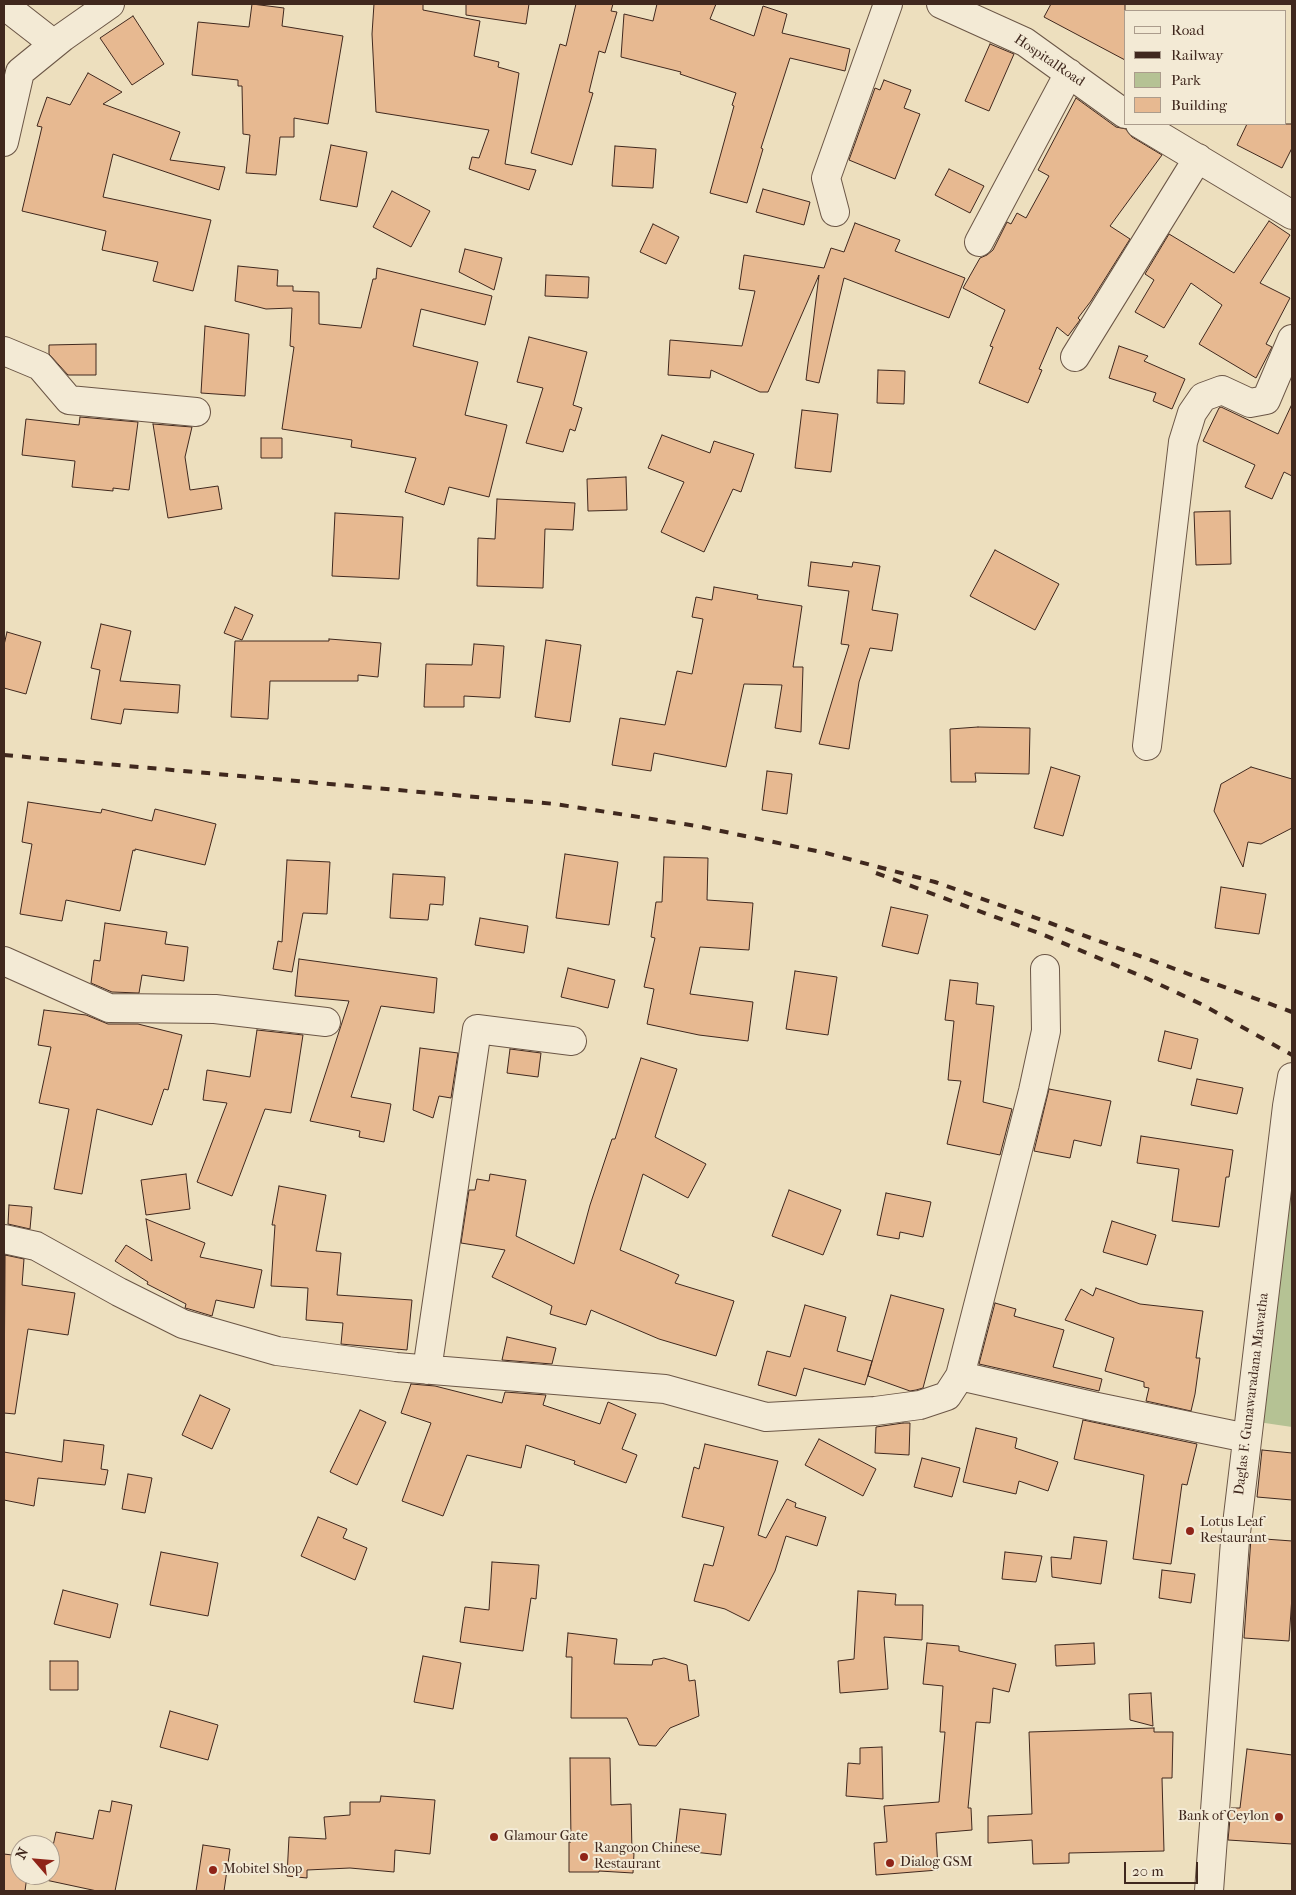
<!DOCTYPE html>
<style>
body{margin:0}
#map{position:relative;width:1296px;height:1895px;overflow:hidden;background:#eddfbe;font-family:"IM FELL French Canon",serif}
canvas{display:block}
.frame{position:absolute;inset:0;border:5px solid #40281e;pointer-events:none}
.legend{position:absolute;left:1124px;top:10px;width:162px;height:115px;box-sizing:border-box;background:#f3ead5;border:1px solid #ab9c8c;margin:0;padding:6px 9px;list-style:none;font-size:15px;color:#40281e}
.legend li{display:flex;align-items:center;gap:10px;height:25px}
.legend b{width:25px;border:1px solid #ab9c8c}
.north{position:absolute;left:10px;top:1835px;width:50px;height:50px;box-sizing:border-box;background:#f3ead5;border:1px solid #ab9c8c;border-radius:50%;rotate:297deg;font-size:14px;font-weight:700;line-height:20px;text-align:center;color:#40281e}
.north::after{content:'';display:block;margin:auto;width:18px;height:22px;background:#8f2418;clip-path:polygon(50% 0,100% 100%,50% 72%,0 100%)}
.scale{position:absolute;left:1124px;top:1862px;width:74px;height:22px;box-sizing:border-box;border:2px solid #40281e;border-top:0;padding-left:6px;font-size:15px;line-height:18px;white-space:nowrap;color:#40281e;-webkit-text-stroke:4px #f3ead5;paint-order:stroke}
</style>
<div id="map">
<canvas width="1296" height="1895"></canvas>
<div class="frame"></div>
<ul class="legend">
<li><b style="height:6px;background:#f3ead5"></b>Road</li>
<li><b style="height:6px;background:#40281e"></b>Railway</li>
<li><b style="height:14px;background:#b5c294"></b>Park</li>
<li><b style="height:14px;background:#e7b991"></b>Building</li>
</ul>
<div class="north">N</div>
<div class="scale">20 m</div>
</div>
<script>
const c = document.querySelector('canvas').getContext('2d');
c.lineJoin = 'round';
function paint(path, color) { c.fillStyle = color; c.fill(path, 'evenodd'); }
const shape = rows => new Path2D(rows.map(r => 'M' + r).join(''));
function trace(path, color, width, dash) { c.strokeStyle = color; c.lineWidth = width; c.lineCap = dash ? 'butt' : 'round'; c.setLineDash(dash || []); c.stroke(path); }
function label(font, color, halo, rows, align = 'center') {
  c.font = font + ' "IM FELL French Canon",serif'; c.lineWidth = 4; c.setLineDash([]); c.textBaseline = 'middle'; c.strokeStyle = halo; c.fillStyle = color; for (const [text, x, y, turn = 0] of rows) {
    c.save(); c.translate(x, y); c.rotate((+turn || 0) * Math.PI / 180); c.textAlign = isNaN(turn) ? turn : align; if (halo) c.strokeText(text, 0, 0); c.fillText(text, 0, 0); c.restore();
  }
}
const green = shape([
 [1292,1160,1292,1427,1258,1422]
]);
const building = shape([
 [252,4,284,8,282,26,343,36,328,124,294,118,294,137,280,137,276,175,246,173,250,135,243,134,242,86,238,86,238,80,192,75,198,22,249,27,252,4],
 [374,4,423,4,423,10,480,21,474,56,499,62,498,67,519,73,505,164,536,170,529,190,469,169,472,157,479,158,489,130,376,112,372,34,374,4],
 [466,4,529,4,526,24,466,15,466,4],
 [576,4,613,4,611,11,617,12,605,53,599,51,589,92,593,93,572,165,531,153,560,44,566,46,576,4],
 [657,4,716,4,710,19,754,36,763,6,787,14,782,33,850,49,845,71,790,58,761,148,763,149,747,203,710,193,734,106,732,105,736,93,680,74,681,72,621,57,624,14,653,21,657,4],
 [1051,4,1125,4,1125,60,1044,17,1051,4],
 [133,16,164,64,132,85,100,38,133,16],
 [990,44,1014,54,989,111,965,101,990,44],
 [88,73,122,92,103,104,180,132,170,160,225,167,219,190,113,154,103,197,211,220,193,291,153,281,158,262,102,250,106,231,22,211,42,127,37,126,47,97,70,105,88,73],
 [884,80,911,90,904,108,920,114,895,179,849,160,875,88,880,90,884,80],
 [1076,98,1116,127,1126,129,1132,137,1162,155,1110,226,1130,239,1091,301,1078,318,1080,320,1068,336,1057,327,1039,369,1042,370,1028,403,979,383,993,347,990,346,1005,310,963,288,980,258,987,255,993,250,1007,222,1011,224,1017,213,1026,218,1049,176,1038,170,1076,98],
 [1247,124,1292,124,1292,148,1282,168,1237,145,1247,124],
 [331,145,367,152,357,207,320,200,331,145],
 [615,146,656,149,653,188,612,186,615,146],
 [949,169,984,186,970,213,935,195,949,169],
 [763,189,810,202,804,225,756,212,763,189],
 [392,191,430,211,411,247,373,227,392,191],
 [1269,221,1290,235,1260,283,1290,298,1266,344,1272,347,1256,378,1199,344,1222,305,1191,283,1164,328,1135,312,1154,280,1145,274,1169,234,1234,273,1269,221],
 [855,223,900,240,895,251,965,278,949,318,844,278,819,383,806,380,819,275,768,392,760,392,711,370,710,378,668,375,670,340,742,346,755,291,739,289,744,255,824,268,831,248,844,252,855,223],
 [653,224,679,237,666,264,640,252,653,224],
 [465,249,502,258,494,290,459,272,465,249],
 [238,266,278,270,277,286,293,286,293,291,319,292,319,324,361,328,373,279,376,279,377,268,492,296,485,325,421,309,413,346,478,362,465,415,507,425,489,497,449,487,444,505,405,492,416,458,351,447,352,440,282,429,294,347,290,346,292,308,266,309,235,301,238,266],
 [546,275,589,277,588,298,545,296,546,275],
 [205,326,249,334,245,396,201,393,205,326],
 [529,337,587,352,573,405,582,408,575,431,570,429,563,452,526,443,543,388,517,382,529,337],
 [96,344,96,375,68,375,49,354,49,345,96,344],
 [1119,346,1148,356,1144,361,1185,379,1172,409,1153,401,1156,393,1109,378,1119,346],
 [878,370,905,371,904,404,877,403,878,370],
 [1292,404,1292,476,1284,472,1272,499,1245,487,1255,465,1203,441,1219,408,1221,407,1278,434,1292,404],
 [802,410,838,414,831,472,795,468,802,410],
 [80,417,138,422,129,490,113,488,113,491,72,487,75,461,22,455,26,419,79,425,80,417],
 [153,424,192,427,185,457,190,490,218,486,222,509,168,518,153,424],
 [662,435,710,453,714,441,754,454,741,492,733,489,704,552,661,532,684,482,648,468,662,435],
 [261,438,282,438,282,458,261,458,261,438],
 [626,477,627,510,588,511,587,479,626,477],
 [497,499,575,503,573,530,545,529,543,588,477,586,478,538,495,539,497,499],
 [1230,511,1231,564,1196,565,1194,512,1230,511],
 [335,513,403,517,399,579,332,576,335,513],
 [995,550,1059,584,1035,630,970,596,995,550],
 [811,562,852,567,853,562,880,566,872,610,898,614,892,651,870,648,859,682,849,749,819,744,849,645,841,644,849,591,808,586,811,562],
 [714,587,758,595,757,599,802,606,793,667,803,667,801,732,775,728,782,685,744,684,726,767,654,753,651,771,612,765,620,718,665,725,677,671,692,674,703,619,692,617,696,597,712,600,714,587],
 [235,607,253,615,242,640,224,633,235,607],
 [101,624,131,631,120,681,180,685,178,713,124,709,121,724,91,719,100,670,91,668,101,624],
 [7,632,41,642,26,694,4,688,4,645,7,632],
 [329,639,381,643,378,677,358,675,358,681,270,681,268,719,231,717,235,641,329,641,329,639],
 [546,640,581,645,570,722,535,717,546,640],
 [474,644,504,646,500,698,464,696,464,707,424,707,426,664,472,665,474,644],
 [978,727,1030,728,1029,774,975,773,976,782,951,782,950,729,978,727],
 [1051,767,1080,776,1063,836,1034,828,1051,767],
 [1251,767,1292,779,1292,828,1261,844,1248,842,1243,867,1214,811,1221,784,1251,767],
 [767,771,792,774,787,814,762,810,767,771],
 [28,802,101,813,102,809,152,821,155,809,216,824,205,865,135,849,135,851,133,850,120,911,66,900,62,921,20,914,32,844,22,842,28,802],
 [565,854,618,862,609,925,556,918,565,854],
 [664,857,708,858,707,900,753,903,749,950,700,947,690,994,753,1002,748,1041,699,1035,647,1024,654,989,644,987,655,938,651,937,656,902,662,902,664,857],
 [287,860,330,862,327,914,303,913,292,972,273,969,278,941,282,942,287,860],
 [393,874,445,877,443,905,430,904,428,920,390,918,393,874],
 [1221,887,1266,894,1259,934,1215,928,1221,887],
 [891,907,928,915,918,954,882,946,891,907],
 [480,918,528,926,524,953,475,945,480,918],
 [105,923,167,932,165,944,188,947,184,981,142,975,139,993,112,992,91,983,94,960,100,961,105,923],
 [299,959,437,978,434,1013,381,1006,351,1097,391,1104,384,1142,359,1137,360,1131,310,1121,349,1001,295,996,299,959],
 [568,968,615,980,608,1008,561,997,568,968],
 [795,971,837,977,828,1035,786,1029,795,971],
 [950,980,978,983,976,1004,994,1006,983,1102,1012,1109,1000,1155,947,1144,961,1081,948,1080,954,1021,945,1020,950,980],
 [44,1010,86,1015,108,1024,138,1024,182,1035,168,1090,164,1089,152,1125,97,1109,82,1194,54,1189,69,1109,39,1103,51,1047,38,1045,44,1010],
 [257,1030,303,1035,291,1113,265,1109,232,1196,197,1182,227,1103,203,1100,207,1070,250,1077,257,1030],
 [1165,1031,1198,1039,1191,1069,1158,1061,1165,1031],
 [420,1048,458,1053,451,1098,439,1096,433,1118,413,1110,420,1048],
 [510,1049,541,1053,538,1077,507,1073,510,1049],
 [641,1058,677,1069,655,1137,706,1164,688,1198,643,1174,620,1250,679,1275,675,1283,734,1301,716,1356,659,1339,591,1310,586,1325,550,1314,552,1306,492,1277,505,1250,461,1243,469,1190,475,1190,477,1179,489,1181,490,1174,526,1180,516,1236,574,1264,590,1205,612,1139,615,1139,641,1058],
 [1197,1079,1243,1088,1237,1114,1191,1105,1197,1079],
 [1049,1089,1111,1101,1101,1146,1074,1140,1070,1158,1034,1151,1049,1089],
 [1141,1136,1233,1150,1229,1177,1226,1177,1219,1227,1172,1221,1179,1169,1137,1163,1141,1136],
 [186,1174,190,1209,146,1215,141,1180,186,1174],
 [279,1186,326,1195,316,1251,341,1253,337,1295,412,1300,407,1350,341,1344,343,1323,306,1320,308,1288,271,1286,275,1225,272,1225,279,1186],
 [789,1190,841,1210,823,1255,772,1236,789,1190],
 [886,1193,931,1202,923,1237,900,1232,899,1239,877,1235,886,1193],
 [9,1205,32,1207,30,1229,8,1224,9,1205],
 [146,1219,205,1243,200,1257,262,1270,254,1308,216,1300,212,1316,189,1309,185,1308,186,1304,147,1284,148,1282,115,1261,126,1245,152,1261,146,1219],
 [1112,1221,1156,1235,1147,1265,1103,1252,1112,1221],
 [5,1255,24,1259,22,1285,75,1293,68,1335,28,1329,15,1414,4,1413,5,1255],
 [1096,1288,1140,1304,1203,1311,1196,1358,1200,1358,1195,1394,1191,1411,1146,1401,1149,1388,1144,1387,1144,1382,1105,1371,1114,1338,1065,1320,1081,1289,1093,1296,1096,1288],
 [891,1295,944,1309,923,1388,916,1390,910,1391,868,1376,891,1295],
 [995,1303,1016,1309,1014,1316,1064,1330,1053,1367,1102,1379,1099,1391,979,1364,995,1303],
 [805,1305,846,1317,837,1351,872,1361,865,1385,804,1368,796,1396,758,1385,767,1351,790,1357,805,1305],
 [507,1337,556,1348,552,1364,502,1360,507,1337],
 [411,1384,435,1386,502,1403,505,1392,546,1395,543,1405,600,1424,608,1402,636,1414,622,1449,637,1455,626,1483,574,1464,575,1461,526,1445,521,1468,467,1455,443,1516,402,1501,431,1423,401,1413,411,1384],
 [200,1395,230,1409,212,1449,182,1435,200,1395],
 [360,1410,386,1422,357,1485,330,1472,360,1410],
 [1083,1420,1197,1444,1187,1485,1182,1484,1171,1564,1133,1559,1144,1475,1074,1459,1083,1420],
 [903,1423,910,1423,909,1455,875,1453,876,1427,903,1423],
 [976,1428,1017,1438,1015,1448,1058,1462,1048,1491,1019,1481,1016,1494,963,1482,976,1428],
 [819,1439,876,1469,863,1496,805,1465,819,1439],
 [64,1440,104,1445,101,1469,108,1470,105,1485,38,1478,34,1506,4,1500,4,1452,62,1462,64,1440],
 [705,1444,778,1461,758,1535,766,1538,787,1499,796,1503,795,1507,826,1517,817,1546,786,1536,775,1571,749,1621,725,1609,694,1601,704,1564,713,1566,724,1527,682,1517,694,1467,699,1469,705,1444],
 [1262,1450,1292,1453,1292,1500,1257,1497,1262,1450],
 [922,1458,960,1468,952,1497,914,1487,922,1458],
 [128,1474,152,1478,145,1513,122,1509,128,1474],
 [318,1517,347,1529,343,1538,367,1548,355,1580,301,1556,318,1517],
 [1074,1537,1107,1541,1101,1584,1052,1577,1051,1557,1071,1559,1074,1537],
 [1251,1538,1292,1541,1292,1596,1289,1641,1244,1638,1251,1538],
 [161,1552,218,1563,208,1616,150,1605,161,1552],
 [1005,1552,1042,1556,1036,1582,1002,1579,1005,1552],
 [492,1562,539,1565,536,1599,531,1598,523,1651,460,1642,465,1607,489,1610,492,1562],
 [1162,1570,1195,1574,1191,1603,1159,1598,1162,1570],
 [63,1590,118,1604,110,1638,54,1624,63,1590],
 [858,1591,896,1594,895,1605,923,1605,922,1640,884,1637,888,1689,840,1693,838,1661,854,1659,858,1591],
 [568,1633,617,1639,614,1664,652,1665,653,1660,664,1658,687,1665,689,1681,695,1680,699,1716,670,1728,656,1746,639,1745,627,1718,571,1718,572,1657,566,1657,568,1633],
 [927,1643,959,1646,959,1651,1016,1664,1009,1692,993,1688,990,1723,976,1722,968,1808,971,1808,972,1830,936,1833,938,1870,876,1875,874,1843,887,1842,884,1806,939,1802,945,1732,940,1732,943,1686,923,1684,927,1643],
 [1094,1643,1095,1664,1056,1666,1055,1645,1094,1643],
 [423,1656,461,1663,453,1709,414,1702,423,1656],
 [50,1661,78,1661,78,1690,50,1690,50,1661],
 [1151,1693,1153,1726,1130,1720,1129,1694,1151,1693],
 [170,1711,218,1725,208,1760,160,1747,170,1711],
 [1154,1728,1154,1732,1173,1732,1172,1778,1162,1778,1164,1851,1069,1853,1069,1863,1033,1864,1032,1840,988,1843,988,1816,1032,1814,1029,1732,1154,1728],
 [882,1747,883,1799,846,1796,848,1763,860,1764,860,1748,882,1747],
 [1247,1749,1292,1755,1292,1844,1228,1840,1231,1808,1240,1808,1247,1749],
 [570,1758,610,1758,611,1805,631,1804,632,1853,634,1853,633,1873,599,1871,599,1872,569,1872,569,1842,571,1842,570,1758],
 [381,1796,435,1800,430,1854,395,1850,394,1872,350,1868,307,1870,307,1878,287,1876,289,1837,326,1839,324,1817,350,1815,350,1802,380,1802,381,1796],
 [112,1801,132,1805,115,1891,97,1891,27,1876,25,1891,4,1891,4,1854,20,1856,20,1875,50,1875,50,1860,56,1832,93,1839,99,1810,110,1812,112,1801],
 [680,1809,726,1814,721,1855,675,1850,680,1809],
 [203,1845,230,1849,224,1891,196,1891,203,1845]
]);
const minor = shape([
 [941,4,1025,42,1125,114],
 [4,5,54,44],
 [1140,124,1292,215],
 [4,142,20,72,63,37,110,4],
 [835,212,826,178,888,4],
 [979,242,1069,73],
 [4,351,40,366,69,400,196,412],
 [1075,357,1198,158],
 [1147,746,1183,442,1192,413,1203,397,1222,390,1250,403,1266,400,1292,339],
 [4,961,109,1008,215,1009,326,1022],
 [4,1239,36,1246,119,1292,183,1324,277,1351,396,1367,665,1389,766,1417,875,1411,920,1405,947,1396,960,1376,1033,1091,1046,1031,1045,969],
 [427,1370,477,1029,572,1041],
 [960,1376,1092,1406,1247,1438],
 [1209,1891,1235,1541,1287,1106,1292,1077]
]);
const rail = shape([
 [4,755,555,804,697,826,826,853,935,882,1050,923,1292,1012],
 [876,873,1044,935,1146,978,1203,1005,1292,1055]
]);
const markers = [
 [1190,1531,5,"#8f2418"],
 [1279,1817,5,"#8f2418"],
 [494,1837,5,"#8f2418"],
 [584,1857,5,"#8f2418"],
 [890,1863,5,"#8f2418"],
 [213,1870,5,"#8f2418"]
];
const streetNames = [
 ["HospitalRoad",1049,61,34],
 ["Daglas F. Gunawaradana Mawatha",1252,1394,-83]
];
const poiNames = [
 ["Lotus Leaf",1200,1523],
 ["Restaurant",1200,1539],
 ["Bank of Ceylon",1269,1817,"right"],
 ["Glamour Gate",504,1837],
 ["Rangoon Chinese",594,1849],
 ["Restaurant",594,1865],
 ["Dialog GSM",900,1863],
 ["Mobitel Shop",223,1870]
];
paint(green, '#b5c294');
paint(building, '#e7b991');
trace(building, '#40281e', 1);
trace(minor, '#6b5646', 30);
trace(minor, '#f3ead5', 28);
trace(rail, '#40281e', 4, [9, 9]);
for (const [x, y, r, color] of markers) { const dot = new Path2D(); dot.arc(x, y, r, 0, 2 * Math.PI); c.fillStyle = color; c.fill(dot); trace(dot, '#f3ead5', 2); }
label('14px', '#40281e', '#f3ead5', streetNames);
label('14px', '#40281e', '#f3ead5', poiNames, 'left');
</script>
